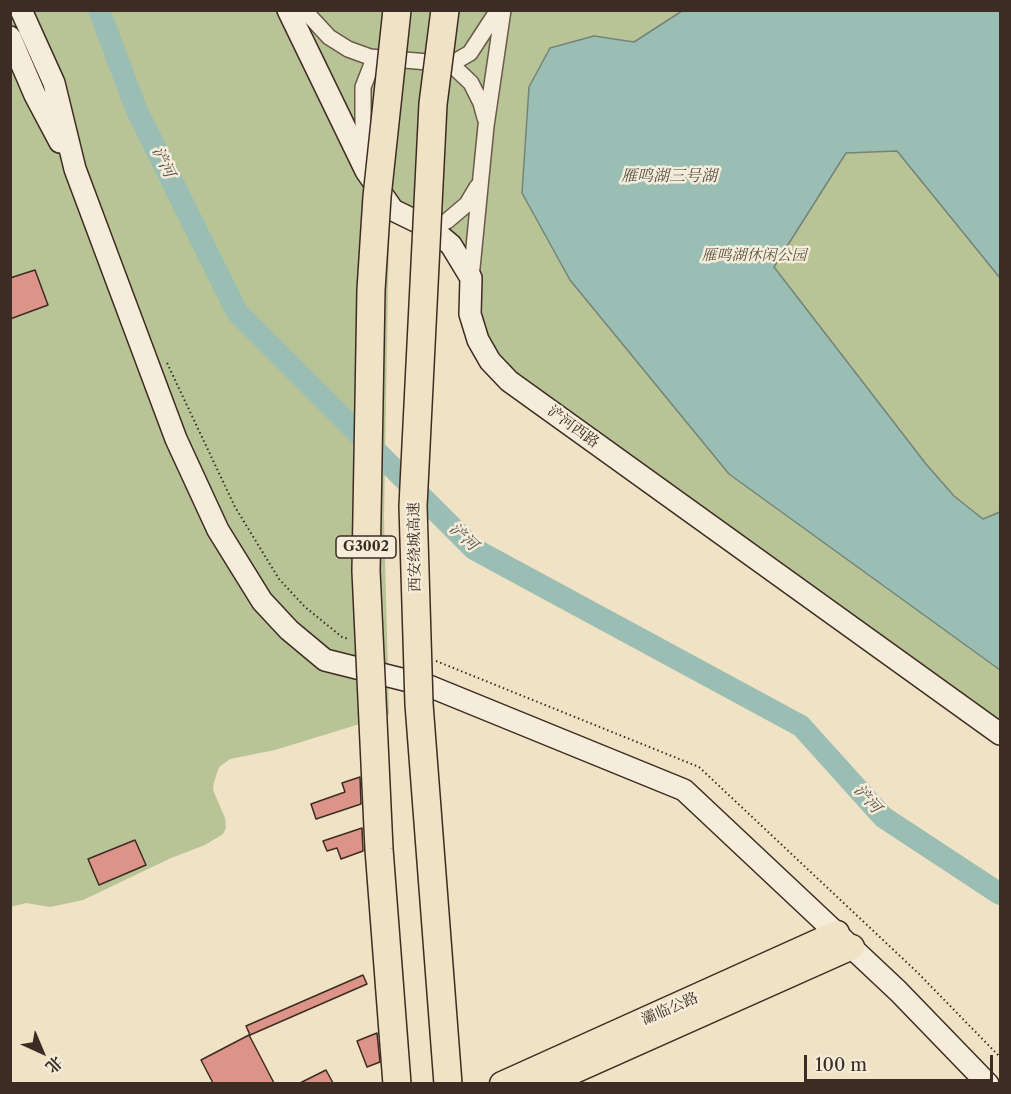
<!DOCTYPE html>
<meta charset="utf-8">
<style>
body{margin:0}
#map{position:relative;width:1011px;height:1094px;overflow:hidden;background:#f0e2c5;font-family:"Libre Caslon Text","Noto Serif SC",serif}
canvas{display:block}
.frame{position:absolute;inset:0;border:12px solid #3d2c23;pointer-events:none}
.north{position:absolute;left:12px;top:1022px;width:60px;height:60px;-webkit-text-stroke:4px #f5ecd9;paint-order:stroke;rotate:136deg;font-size:16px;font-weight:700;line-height:24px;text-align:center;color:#3d2c23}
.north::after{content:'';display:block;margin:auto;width:21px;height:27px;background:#3d2c23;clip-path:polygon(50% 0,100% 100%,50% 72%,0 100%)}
.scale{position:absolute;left:804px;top:1055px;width:189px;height:27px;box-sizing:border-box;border:3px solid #3d2c23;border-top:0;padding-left:8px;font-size:18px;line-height:21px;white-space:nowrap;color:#3d2c23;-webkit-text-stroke:4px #f5ecd9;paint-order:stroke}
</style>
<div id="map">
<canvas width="1011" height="1094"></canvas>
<div class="frame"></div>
<div class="north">北</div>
<div class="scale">100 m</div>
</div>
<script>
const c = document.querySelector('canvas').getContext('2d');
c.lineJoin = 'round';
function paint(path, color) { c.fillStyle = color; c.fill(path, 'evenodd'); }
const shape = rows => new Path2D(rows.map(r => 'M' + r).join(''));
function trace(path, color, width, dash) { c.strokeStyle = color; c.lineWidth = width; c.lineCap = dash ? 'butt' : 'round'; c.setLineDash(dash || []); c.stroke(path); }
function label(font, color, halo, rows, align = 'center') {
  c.font = font + ' "Libre Caslon Text","Noto Serif SC",serif'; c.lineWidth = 5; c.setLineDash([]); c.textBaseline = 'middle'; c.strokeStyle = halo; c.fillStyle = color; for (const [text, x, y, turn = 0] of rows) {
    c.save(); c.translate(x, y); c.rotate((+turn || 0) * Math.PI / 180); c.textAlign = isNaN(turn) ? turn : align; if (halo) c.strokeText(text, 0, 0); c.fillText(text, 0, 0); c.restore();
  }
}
const green = shape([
 [10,11,282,11,389,230,384,516,389,715,275,750,230,759,219,767,214,782,213,790,225,818,226,828,223,834,205,845,171,858,83,900,50,907,26,903,10,907],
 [283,11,1000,11,1000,734,509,381,469,299,451,245,393,210]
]);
const water = shape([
 [682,11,1000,11,1000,278,897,151,846,153,774,267,926,464,954,496,983,519,1000,512,1000,670,729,474,570,280,522,193,529,87,550,48,594,36,634,42,682,11]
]);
const river = shape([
 [99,10,137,111,237,312,474,549,801,726,883,817,1000,894]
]);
const building = shape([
 [35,270,48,305,10,319,10,278,35,270],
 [360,777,361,804,316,819,311,804,345,792,342,783,360,777],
 [362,828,363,851,341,859,337,848,327,851,323,841,362,828],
 [135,840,146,865,99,885,88,859,135,840],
 [363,975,367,984,250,1035,246,1026,363,975],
 [377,1033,380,1062,367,1067,357,1041,377,1033],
 [249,1035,274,1083,213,1083,201,1060,249,1035],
 [326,1070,333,1083,300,1083,326,1070]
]);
const path = shape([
 [167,363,235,507,279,579,305,607,342,637,349,639],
 [436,661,699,767,917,972,1000,1057]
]);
const street = shape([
 [304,10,329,37,348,49,370,57,451,64,470,53,498,10],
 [451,64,471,83,481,103,485,118],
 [363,157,363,87,372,64,384,58],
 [432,229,447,221,467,204,477,187],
 [471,278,486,126,503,10]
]);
const secondary = shape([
 [21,10,54,83,75,169,176,439,218,530,262,601,289,630,325,660,429,686,684,790,898,991,988,1084],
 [288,10,366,171,393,210,432,229,451,245,471,278,470,314,478,340,490,361,509,381,1000,734],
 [10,37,35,95,60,142]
]);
const primary = shape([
 [502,1084,837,933],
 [545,1084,852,947]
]);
const highwayBridge = shape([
 [397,10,377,197,371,290,366,571,379,849,397,1084],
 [445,10,433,104,413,506,419,704,448,1084]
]);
const shields = [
 [366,547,60]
];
const shieldNames = [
 ["G3002",366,547]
];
const parkNames = [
 ["雁鸣湖休闲公园",754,256]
];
const streetNames = [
 ["浐河西路",573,427,36],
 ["西安绕城高速",415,547,-91],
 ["灞临公路",670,1009,-23]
];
const waterNames = [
 ["浐河",163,162,64],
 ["雁鸣湖三号湖",669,176],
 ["浐河",463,537,42],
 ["浐河",867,799,48]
];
paint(green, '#b8c396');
paint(water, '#9abeb3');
trace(water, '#758479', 1.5);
trace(river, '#9abeb3', 22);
paint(building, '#dc9489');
trace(building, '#3d2c23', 1.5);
trace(street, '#6a5a4c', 18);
trace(secondary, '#3d2c23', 24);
trace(primary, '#3d2c23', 27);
trace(path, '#3d2c23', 2, [1.5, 3]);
trace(street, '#f5ecd9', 15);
trace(secondary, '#f5ecd9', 21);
trace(primary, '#f0e2c5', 24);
trace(highwayBridge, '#3d2c23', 30, []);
trace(highwayBridge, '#f0e2c5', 27);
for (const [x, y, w] of shields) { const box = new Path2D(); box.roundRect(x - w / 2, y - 11, w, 22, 4.5); c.fillStyle = '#f5ecd9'; c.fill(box); trace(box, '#3d2c23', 1.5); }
label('bold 14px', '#3d2c23', null, shieldNames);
label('italic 15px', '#5c5240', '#f5ecd9', parkNames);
label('15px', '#3d2c23', '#f5ecd9', streetNames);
label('italic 16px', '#545047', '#f5ecd9', waterNames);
</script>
